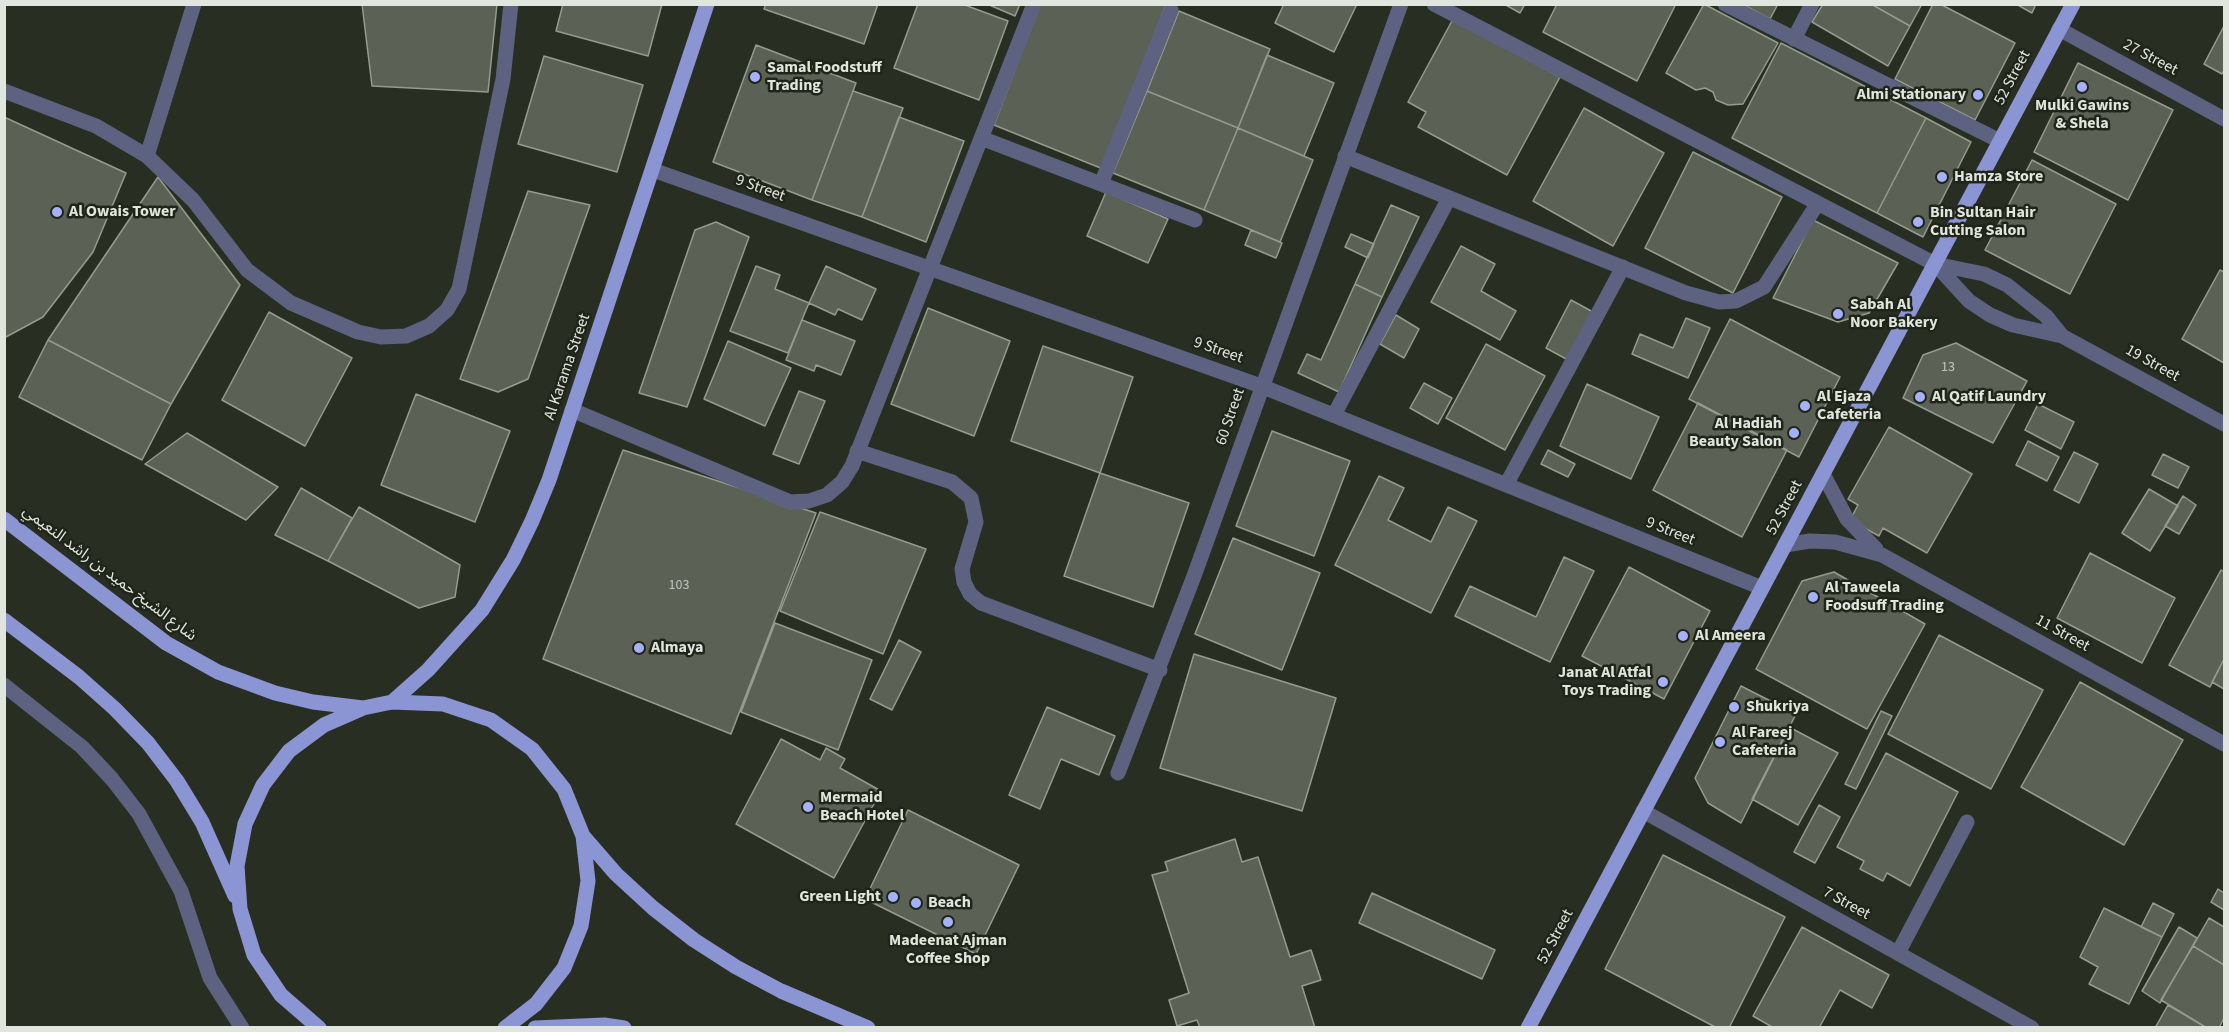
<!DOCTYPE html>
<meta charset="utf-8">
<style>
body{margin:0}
#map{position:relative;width:2229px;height:1032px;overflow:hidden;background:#282f22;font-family:"Source Sans 3",sans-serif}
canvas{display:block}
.frame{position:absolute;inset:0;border:6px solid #e0e5dd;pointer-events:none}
</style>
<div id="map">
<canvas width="2229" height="1032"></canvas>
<div class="frame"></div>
</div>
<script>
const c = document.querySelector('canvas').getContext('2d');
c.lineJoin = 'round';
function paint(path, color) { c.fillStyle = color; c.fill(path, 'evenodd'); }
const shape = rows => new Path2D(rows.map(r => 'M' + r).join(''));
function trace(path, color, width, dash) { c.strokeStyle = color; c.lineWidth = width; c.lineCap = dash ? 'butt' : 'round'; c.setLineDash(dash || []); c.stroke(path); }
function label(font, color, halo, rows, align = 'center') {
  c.font = font + ' "Source Sans 3","Noto Sans Arabic",sans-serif'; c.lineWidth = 5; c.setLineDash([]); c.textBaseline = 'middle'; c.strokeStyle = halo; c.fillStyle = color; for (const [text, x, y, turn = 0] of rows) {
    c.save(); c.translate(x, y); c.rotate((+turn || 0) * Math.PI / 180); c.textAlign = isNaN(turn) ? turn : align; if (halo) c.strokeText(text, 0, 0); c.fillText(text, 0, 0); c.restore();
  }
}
const building = shape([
 [362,4,497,4,488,92,372,86,362,4],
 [563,4,662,4,648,56,556,31,563,4],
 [766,4,878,4,864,44,764,9,766,4],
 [918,4,962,4,1008,21,979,100,894,68,918,4],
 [987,4,1020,4,1015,16,987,4],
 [1040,4,1166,4,1103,169,994,125,1040,4],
 [1284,4,1357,4,1334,52,1275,23,1284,4],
 [1504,4,1525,4,1520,13,1504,4],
 [1557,4,1676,4,1637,81,1543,32,1557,4],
 [1704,4,1778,43,1743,104,1728,105,1716,100,1713,92,1705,88,1696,90,1666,73,1704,4],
 [1742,4,1778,4,1770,19,1742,4],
 [1823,4,1871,4,1910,26,1888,66,1812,22,1823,4],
 [1871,4,1922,4,1910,26,1871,4],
 [1933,4,1940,4,2015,43,1975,120,1895,79,1933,4],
 [2016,4,2036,4,2032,13,2016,4],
 [1179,11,1270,49,1238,128,1147,91,1179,11],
 [1453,19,1560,77,1507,175,1418,127,1426,112,1408,102,1453,19],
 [2224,26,2224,70,2222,74,2204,64,2224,26],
 [1781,43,1926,118,1877,213,1732,138,1781,43],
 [756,45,856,83,812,200,713,162,756,45],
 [1267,55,1334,83,1304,156,1238,128,1267,55],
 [544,56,643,85,617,172,518,144,544,56],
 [2078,63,2173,110,2128,200,2034,152,2078,63],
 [853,91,903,108,862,217,812,200,853,91],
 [1147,91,1238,128,1204,210,1113,173,1147,91],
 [1584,108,1664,153,1613,246,1533,201,1584,108],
 [4,117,126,173,93,252,43,317,4,338,4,117],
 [899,117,964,141,926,242,862,217,899,117],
 [1926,118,1971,142,1923,237,1877,213,1926,118],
 [1238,128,1313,160,1280,242,1204,210,1238,128],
 [1693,152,1782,197,1733,293,1645,248,1693,152],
 [2032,160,2116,204,2070,294,1985,250,2032,160],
 [158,177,240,285,171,404,48,340,158,177],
 [528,191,590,205,528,379,498,392,460,379,528,191],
 [1106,192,1168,219,1148,263,1087,236,1106,192],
 [1391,205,1419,217,1382,297,1355,284,1391,205],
 [1813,220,1898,263,1869,313,1838,322,1773,298,1813,220],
 [716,222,749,237,687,407,639,393,695,230,716,222],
 [1251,230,1282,243,1276,258,1245,245,1251,230],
 [1351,234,1374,244,1368,258,1345,247,1351,234],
 [1461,246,1495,264,1481,291,1516,311,1500,340,1431,302,1461,246],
 [756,266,780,275,775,289,809,303,788,353,730,331,756,266],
 [826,266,876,289,862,320,838,309,835,315,809,303,826,266],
 [2220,270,2224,272,2224,363,2182,339,2220,270],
 [1355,284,1382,297,1339,392,1298,373,1307,354,1321,360,1355,284],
 [1571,300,1593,312,1568,360,1546,348,1571,300],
 [928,308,1010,341,974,436,891,404,928,308],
 [269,312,352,358,305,446,222,400,269,312],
 [1396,315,1419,329,1404,358,1380,344,1396,315],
 [1686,318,1710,328,1688,378,1632,354,1640,334,1673,348,1686,318],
 [1730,319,1840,377,1799,457,1689,399,1730,319],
 [802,320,855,341,841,375,816,365,814,371,786,360,802,320],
 [48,340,171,404,142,460,19,397,48,340],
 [728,341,791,368,765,426,704,399,728,341],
 [1956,343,2027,381,1993,443,1903,398,1923,355,1956,343],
 [1486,344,1545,376,1505,450,1446,418,1486,344],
 [1043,346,1133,377,1100,473,1011,441,1043,346],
 [1424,383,1452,398,1438,424,1410,408,1424,383],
 [1587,384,1659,417,1631,479,1560,446,1587,384],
 [799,391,825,401,799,464,773,454,799,391],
 [416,394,510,431,475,522,381,485,416,394],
 [1698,403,1787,450,1742,537,1653,490,1698,403],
 [2038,404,2074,422,2061,449,2025,430,2038,404],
 [1889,427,1972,474,1927,553,1883,528,1879,536,1850,520,1858,505,1848,499,1889,427],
 [1272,431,1350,461,1314,556,1236,526,1272,431],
 [187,433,278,487,246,520,145,464,187,433],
 [2028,441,2059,457,2047,481,2016,465,2028,441],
 [623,450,816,513,731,734,543,659,623,450],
 [1548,450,1575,464,1568,477,1541,464,1548,450],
 [2074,452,2098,464,2079,503,2054,490,2074,452],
 [2163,454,2189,467,2178,488,2152,475,2163,454],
 [1100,473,1189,503,1153,607,1064,576,1100,473],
 [1379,476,1404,488,1388,520,1431,542,1448,507,1477,521,1431,613,1335,565,1379,476],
 [301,488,352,518,328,561,275,535,301,488],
 [2149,489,2178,506,2150,551,2122,533,2149,489],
 [2183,496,2196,505,2179,534,2165,526,2183,496],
 [359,507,460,565,455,597,419,608,328,561,359,507],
 [820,512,926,549,883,654,780,611,820,512],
 [1233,538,1320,573,1282,670,1195,634,1233,538],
 [2090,553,2175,598,2142,663,2057,618,2090,553],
 [1564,557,1594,571,1550,662,1455,616,1470,586,1536,617,1564,557],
 [1629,567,1710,611,1664,699,1582,656,1629,567],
 [2221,570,2224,572,2224,659,2210,687,2169,665,2221,570],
 [1834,572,1925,624,1867,729,1756,669,1802,581,1834,572],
 [775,623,872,660,838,750,741,712,775,623],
 [1939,635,2043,690,1991,789,1888,734,1939,635],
 [899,640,921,652,892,710,870,699,899,640],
 [1194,654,1336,698,1302,811,1160,768,1194,654],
 [2224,659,2224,689,2212,682,2224,659],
 [2080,682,2183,740,2124,845,2021,787,2080,682],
 [1741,686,1796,714,1741,823,1708,803,1695,778,1741,686],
 [1047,707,1115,736,1099,775,1061,759,1040,809,1009,795,1047,707],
 [1881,711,1892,716,1856,789,1845,784,1881,711],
 [1789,727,1838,753,1798,825,1752,799,1789,727],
 [781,739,820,760,826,748,845,759,840,768,881,791,834,878,736,824,781,739],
 [1886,753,1958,792,1910,886,1887,873,1883,881,1860,869,1864,861,1837,847,1886,753],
 [1819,805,1840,817,1815,863,1794,852,1819,805],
 [908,810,1019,865,976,954,865,899,908,810],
 [1235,839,1242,862,1258,857,1290,957,1311,950,1321,980,1302,986,1315,1028,1200,1028,1197,1020,1177,1026,1169,1000,1189,993,1152,875,1168,871,1165,862,1235,839],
 [1663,855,1785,917,1729,1028,1717,1028,1605,969,1663,855],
 [2218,889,2224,893,2224,910,2211,902,2218,889],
 [1372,893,1495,950,1482,979,1359,923,1372,893],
 [2153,903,2174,914,2162,937,2141,927,2153,903],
 [2104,908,2162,937,2129,1004,2089,984,2098,967,2080,957,2104,908],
 [2209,918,2224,927,2224,965,2193,946,2209,918],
 [1802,927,1889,975,1872,1008,1840,990,1819,1028,1774,1028,1753,1016,1802,927],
 [2179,927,2197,938,2160,1003,2142,991,2179,927],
 [2193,946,2224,965,2224,1018,2219,1028,2207,1028,2161,1000,2193,946],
 [2168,1005,2207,1028,2155,1028,2168,1005]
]);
const minor = shape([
 [1434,4,1935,264,1984,274,2007,285,2046,316,2062,336],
 [1725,4,2000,141],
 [2059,29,2224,119],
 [1794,39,1812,4],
 [4,91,96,126,147,156,193,200,247,270,291,303,358,332,381,337,406,336,429,326,447,310,459,289,503,79,511,4],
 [981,138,1195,220],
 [147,156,194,4],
 [1345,156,1686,293,1719,302,1736,301,1764,287,1818,203],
 [653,170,1261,386,1762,588],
 [1101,184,1171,10],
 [1935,264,1969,301,1990,315,2013,325,2062,336,2224,424],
 [572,410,790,502,809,501,827,495,842,482,852,466,1034,4],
 [1334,415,1449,198],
 [857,451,952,482,971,498,976,522,962,569,964,582,970,594,981,603,1160,670],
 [1823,474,1847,519,1876,549],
 [1506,485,1623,267],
 [1785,545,1810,541,1835,542,1882,555,2224,744],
 [4,685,82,747,112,779,139,814,181,891,210,978,242,1028],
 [1118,773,1194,576,1401,4],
 [1643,811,2032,1028],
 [1898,953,1967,822]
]);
const major = shape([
 [4,519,166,643,218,672,275,693,313,702,363,708],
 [4,620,79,677,115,709,148,743,177,781,202,822,235,896],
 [392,702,428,670,482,610,513,560,532,521,549,480,707,4],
 [583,836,616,874,653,908,694,940,736,967,781,991,868,1028],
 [319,1028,281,995,254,955,240,909,237,866,245,824,263,785,289,751,324,725,363,708,392,702,443,704,491,720,532,749,564,789,583,836,588,881,581,926,564,968,536,1004,505,1028],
 [535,1028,604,1025,624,1028],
 [1528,1028,2073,4]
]);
const markers = [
 [755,77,6,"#a5b1fc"],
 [2082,87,6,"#a5b1fc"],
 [1978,95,6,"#a5b1fc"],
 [1942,177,6,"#a5b1fc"],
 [57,212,6,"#a5b1fc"],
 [1918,222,6,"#a5b1fc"],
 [1838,314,6,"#a5b1fc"],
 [1920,397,6,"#a5b1fc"],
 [1805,406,6,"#a5b1fc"],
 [1794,433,6,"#a5b1fc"],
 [1813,597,6,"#a5b1fc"],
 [1683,636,6,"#a5b1fc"],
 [639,648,6,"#a5b1fc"],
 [1663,682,6,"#a5b1fc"],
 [1734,707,6,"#a5b1fc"],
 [1720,742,6,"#a5b1fc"],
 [808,807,6,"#a5b1fc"],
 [893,897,6,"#a5b1fc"],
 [916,903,6,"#a5b1fc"],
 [948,922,6,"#a5b1fc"]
];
const numberNames = [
 ["13",1948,368],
 ["103",679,586]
];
const streetNames = [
 ["27 Street",2150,58,28],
 ["52 Street",2013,78,-62],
 ["9 Street",760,189,20],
 ["9 Street",1218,351,19],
 ["19 Street",2152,364,29],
 ["Al Karama Street",568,367,-71],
 ["60 Street",1231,417,-71],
 ["52 Street",1785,508,-62],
 ["9 Street",1670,532,22],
 ["شارع الشيخ حميد بن راشد النعيمي",109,574,37],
 ["11 Street",2062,634,29],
 ["7 Street",1846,904,29],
 ["52 Street",1556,937,-62]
];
const poiNames = [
 ["Samal Foodstuff",767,68],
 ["Trading",767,86],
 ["Almi Stationary",1966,95,"right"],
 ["Mulki Gawins",2082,106,"center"],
 ["& Shela",2082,124,"center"],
 ["Hamza Store",1954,177],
 ["Al Owais Tower",69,212],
 ["Bin Sultan Hair",1930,213],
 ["Cutting Salon",1930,231],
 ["Sabah Al",1850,305],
 ["Noor Bakery",1850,323],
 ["Al Ejaza",1817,397],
 ["Cafeteria",1817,415],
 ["Al Qatif Laundry",1932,397],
 ["Al Hadiah",1782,424,"right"],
 ["Beauty Salon",1782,442,"right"],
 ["Al Taweela",1825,588],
 ["Foodsuff Trading",1825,606],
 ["Al Ameera",1695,636],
 ["Almaya",651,648],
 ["Janat Al Atfal",1651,673,"right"],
 ["Toys Trading",1651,691,"right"],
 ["Shukriya",1746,707],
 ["Al Fareej",1732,733],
 ["Cafeteria",1732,751],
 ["Mermaid",820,798],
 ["Beach Hotel",820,816],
 ["Green Light",881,897,"right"],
 ["Beach",928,903],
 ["Madeenat Ajman",948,941,"center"],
 ["Coffee Shop",948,959,"center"]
];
paint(building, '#5b6255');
trace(building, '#959c8d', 1.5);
trace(minor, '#5c6280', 15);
trace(major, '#8b95d4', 15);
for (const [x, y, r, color] of markers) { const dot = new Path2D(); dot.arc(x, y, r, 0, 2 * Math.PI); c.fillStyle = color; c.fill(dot); trace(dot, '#1f2519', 2); }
label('14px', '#bfc4bb', null, numberNames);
label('16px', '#e0e5dd', '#1f2519', streetNames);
label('bold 16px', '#e0e5dd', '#1f2519', poiNames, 'left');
</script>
